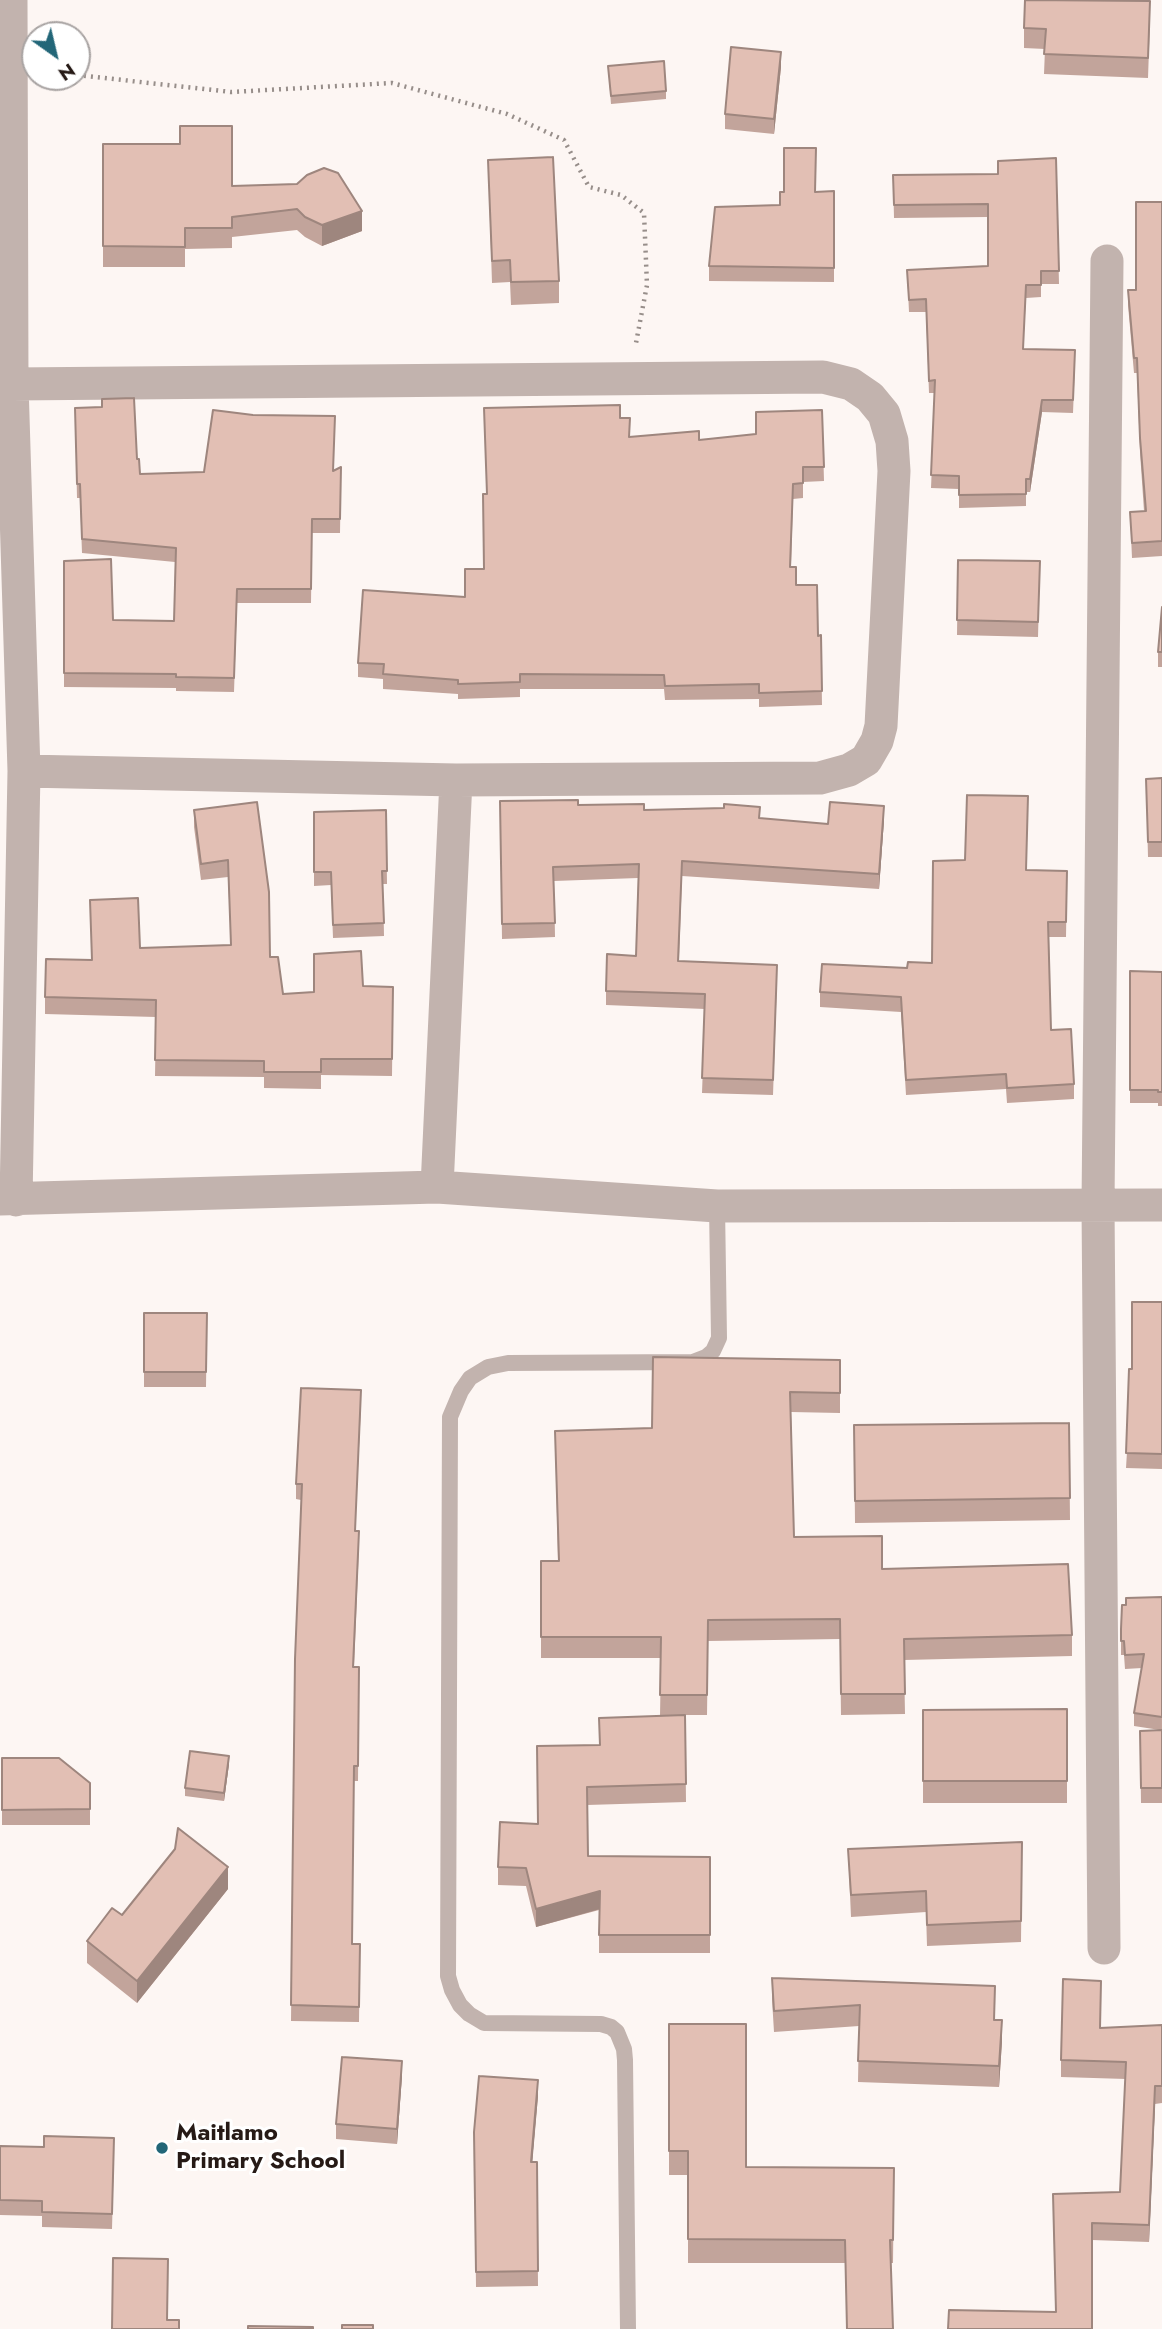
<!DOCTYPE html>
<style>
body{margin:0}
#map{position:relative;width:1162px;height:2329px;overflow:hidden;background:#fdf6f3;font-family:Jost,sans-serif}
canvas{display:block}
.north{position:absolute;left:21px;top:21px;width:70px;height:70px;box-sizing:border-box;background:#fff;border:2px solid #a8a3a2;border-radius:50%;rotate:146deg;font-size:19px;font-weight:700;line-height:28px;text-align:center;color:#261a16}
.north::after{content:'';display:block;margin:auto;width:24px;height:32px;background:#226678;clip-path:polygon(50% 0,100% 100%,50% 72%,0 100%)}
</style>
<div id="map">
<canvas width="1162" height="2329"></canvas>
<div class="north">N</div>
</div>
<script>
const c = document.querySelector('canvas').getContext('2d');
c.lineJoin = 'round';
const shape = rows => new Path2D(rows.map(r => 'M' + r).join(''));
function trace(path, color, width, dash) { c.strokeStyle = color; c.lineWidth = width; c.lineCap = dash ? 'butt' : 'round'; c.setLineDash(dash || []); c.stroke(path); }
function paint(path, color) { c.fillStyle = color; c.fill(path, 'evenodd'); }
function label(font, color, halo, rows, align = 'center') {
  c.font = font + ' Jost,sans-serif'; c.lineWidth = 6; c.setLineDash([]); c.textBaseline = 'middle'; c.strokeStyle = halo; c.fillStyle = color; for (const [text, x, y, turn = 0] of rows) {
    c.save(); c.translate(x, y); c.rotate((+turn || 0) * Math.PI / 180); c.textAlign = isNaN(turn) ? turn : align; if (halo) c.strokeText(text, 0, 0); c.fillText(text, 0, 0); c.restore();
  }
}
const path = shape([
 [77,75,231,92,392,83,507,114,564,140,589,187,621,195,644,213,647,285,636,343]
]);
const lane = shape([
 [628,2329,625,2060,624,2049,617,2032,611,2027,601,2024,484,2023,469,2014,460,2005,452,1990,448,1976,450,1417,461,1391,470,1378,488,1367,508,1363,693,1362,706,1357,713,1351,719,1338,717,1206]
]);
const street = shape([
 [11,0,12,384,24,771,456,780,820,778,849,770,866,760,877,741,881,726,894,471,892,441,884,414,870,397,851,384,823,377,12,384],
 [437,1187,456,780],
 [0,1199,437,1187,717,1206,1162,1205],
 [16,1200,24,771],
 [1104,1948,1098,1205,1107,261]
]);
const wall = shape([
 [1150,21,1148,78,1044,74,1045,49,1024,48,1024,28],
 [608,66,666,91,666,99,611,104],
 [781,67,774,134,725,129,725,114],
 [103,144,232,186,362,231,322,246,305,237,297,230,232,237,232,248,185,249,185,267,103,267],
 [1056,158,1059,284,1041,284,1041,297,1026,298,1023,349,1075,363,1073,413,1042,412,1030,492,1026,492,1026,506,959,508,959,489,931,488,935,393,929,393,926,312,909,312,907,270,988,266,988,217,894,218,893,175,998,174],
 [488,160,559,281,559,303,511,305,510,282,492,283],
 [834,191,834,282,709,281,709,266,815,192],
 [1162,202,1162,556,1132,558,1130,512,1144,511,1140,452,1137,373,1134,373,1128,305,1128,290,1136,290],
 [75,408,137,459,140,474,334,470,341,467,340,533,312,533,311,603,237,603,234,692,176,691,176,688,64,687,64,561,113,620,174,621,175,562,82,553,80,498,77,498],
 [822,410,824,481,803,482,803,498,793,499,791,567,796,585,818,636,821,635,822,705,759,707,759,699,665,700,664,689,520,689,520,697,458,699,458,694,383,689,383,679,358,677,358,663,465,597,483,569,620,418,630,437,699,440,756,434],
 [958,560,1040,561,1038,637,957,635],
 [1162,607,1162,667,1158,667,1158,652],
 [1162,778,1162,857,1148,857,1146,779],
 [500,801,578,805,828,824,884,820,879,889,682,876,679,961,777,980,773,1095,702,1093,705,1009,606,1005,606,991,636,956,638,878,554,881,555,937,502,939],
 [257,802,270,957,283,994,314,992,363,986,393,987,392,1076,321,1075,321,1089,264,1088,264,1077,155,1076,156,1017,45,1014,45,997,91,960,140,948,231,945,228,877,201,880,194,827,194,810],
 [386,810,387,884,383,884,384,936,333,938,331,885,314,886,314,812],
 [1026,870,1067,871,1066,937,1049,937,1051,1030,1074,1084,1074,1099,1007,1103,1006,1089,906,1095,901,1012,820,1007,820,992,907,968,932,963],
 [1130,971,1162,972,1162,1106,1158,1106,1158,1103,1130,1103],
 [1162,1302,1162,1469,1126,1468,1132,1369],
 [144,1313,207,1313,206,1387,144,1387],
 [840,1360,840,1413,791,1412,794,1537,1072,1635,1072,1656,904,1660,905,1714,841,1715,840,1639,708,1641,707,1715,685,1715,686,1802,587,1805,588,1856,710,1857,710,1953,599,1953,599,1910,536,1927,526,1886,498,1885,498,1867,538,1824,599,1745,660,1716,661,1658,541,1658,541,1561,558,1561,555,1431,652,1428],
 [361,1406,355,1531,359,1546,354,1667,359,1667,358,1781,354,1781,352,1944,360,1944,359,2022,291,2021,295,1659,301,1500,296,1499,296,1484],
 [1069,1423,1070,1520,855,1523,854,1425],
 [1162,1597,1162,1803,1141,1803,1140,1731,1160,1730,1134,1726,1134,1713,1142,1668,1125,1669,1124,1655,1121,1655,1121,1629,1126,1605],
 [1067,1709,1067,1803,923,1803,923,1710],
 [2,1758,90,1783,90,1825,2,1825],
 [229,1764,224,1801,185,1796,185,1788],
 [1022,1842,1021,1942,927,1946,926,1912,851,1917,848,1849],
 [228,1889,137,2003,87,1963,87,1941,122,1915],
 [772,1978,995,2007,995,2020,1002,2041,999,2087,858,2082,859,2026,774,2032,772,1999],
 [669,2024,746,2167,894,2168,893,2263,891,2263,893,2329,847,2329,845,2263,688,2263,688,2175,669,2175],
 [1162,2025,1162,2103,1155,2104,1149,2242,1092,2240,1056,2312,1053,2211,1120,2192,1126,2079,1061,2077,1061,2060,1100,2028],
 [402,2076,397,2144,336,2139,336,2124],
 [538,2096,532,2162,537,2162,538,2286,476,2287,474,2132],
 [0,2146,114,2154,112,2229,42,2227,42,2216,0,2215]
]);
const shadedWall = shape([
 [781,52,781,67,774,134,774,119],
 [362,211,362,231,322,246,322,225],
 [1042,400,1042,412,1030,492,1030,479],
 [884,806,884,820,879,889,879,874],
 [229,1756,229,1764,224,1801,224,1793],
 [228,1867,228,1889,137,2003,137,1981],
 [600,1891,600,1909,536,1927,536,1909],
 [1002,2020,1002,2041,999,2087,999,2066],
 [402,2061,402,2076,397,2144,397,2129],
 [538,2080,538,2096,531,2178,531,2162],
 [1155,2086,1155,2104,1149,2242,1149,2225]
]);
const building = shape([
 [1025,0,1150,1,1148,58,1044,54,1046,29,1024,28,1025,0],
 [731,47,781,52,774,119,725,114,731,47],
 [664,61,666,91,611,96,608,66,664,61],
 [180,126,232,126,232,186,297,184,307,175,324,168,338,173,362,211,322,225,305,217,297,209,232,217,232,228,185,228,185,247,103,246,103,144,180,144,180,126],
 [784,148,816,148,815,192,834,191,834,268,709,266,715,207,780,205,780,192,784,192,784,148],
 [553,157,559,281,511,282,510,260,492,261,488,160,553,157],
 [1056,158,1059,271,1041,271,1041,285,1026,285,1023,349,1075,350,1073,400,1042,400,1030,479,1026,479,1026,494,959,495,959,476,931,475,935,380,929,381,926,299,909,300,907,270,988,266,988,204,894,205,893,175,998,174,998,161,1056,158],
 [1136,202,1162,202,1162,541,1132,543,1130,512,1146,511,1140,438,1137,358,1134,358,1128,290,1136,290,1136,202],
 [134,398,137,459,139,459,140,474,204,472,213,410,253,415,335,416,333,471,341,467,340,519,312,519,311,589,237,589,234,678,176,677,176,674,64,673,64,561,111,559,113,620,174,621,176,548,82,539,80,484,77,484,75,408,102,407,102,399,134,398],
 [620,405,620,418,630,418,629,437,699,431,699,440,756,434,756,412,822,410,824,467,803,467,803,483,793,484,790,567,796,567,796,585,817,585,818,636,821,635,822,691,759,693,759,684,665,686,664,675,520,674,520,682,458,684,458,680,383,674,384,664,358,663,363,590,465,597,465,569,484,569,483,494,487,494,484,408,620,405],
 [958,560,1040,561,1038,622,957,620,958,560],
 [1162,607,1162,652,1158,652,1162,607],
 [1162,778,1162,842,1148,842,1146,779,1162,778],
 [967,795,1028,796,1026,870,1067,871,1066,922,1048,922,1051,1030,1071,1029,1074,1084,1007,1088,1006,1074,906,1080,901,997,820,992,822,964,907,968,908,962,932,963,933,861,965,860,967,795],
 [578,800,578,805,644,804,644,810,724,808,724,804,760,807,759,818,828,824,830,802,884,806,879,874,682,861,678,961,777,965,773,1080,702,1078,705,994,606,991,607,954,636,956,639,864,553,867,555,923,502,924,500,801,578,800],
 [257,802,269,892,270,957,278,957,283,994,314,992,314,954,361,951,363,986,393,987,392,1059,321,1059,321,1072,264,1072,264,1061,155,1060,156,1000,45,997,46,959,92,960,90,900,138,898,140,948,231,945,228,860,201,864,194,810,257,802],
 [386,810,387,871,382,871,384,923,333,925,331,872,314,872,314,812,386,810],
 [1130,971,1162,972,1162,1092,1158,1092,1158,1090,1130,1090,1130,971],
 [1132,1302,1162,1302,1162,1454,1126,1453,1129,1369,1132,1369,1132,1302],
 [144,1313,207,1313,206,1372,144,1372,144,1313],
 [653,1357,840,1360,840,1393,790,1392,794,1537,882,1536,882,1569,1068,1564,1072,1635,904,1639,905,1694,841,1694,840,1619,708,1620,707,1695,660,1695,661,1637,541,1637,541,1561,559,1561,555,1431,652,1428,653,1357],
 [301,1388,361,1390,355,1531,359,1531,353,1667,359,1667,358,1766,354,1766,352,1944,360,1944,359,2007,291,2005,295,1659,302,1484,296,1484,301,1388],
 [1069,1423,1070,1498,855,1501,854,1425,1069,1423],
 [1162,1597,1162,1717,1134,1713,1144,1654,1125,1655,1124,1641,1121,1641,1121,1629,1122,1605,1126,1605,1126,1598,1162,1597],
 [1067,1709,1067,1781,923,1781,923,1710,1067,1709],
 [685,1715,686,1784,587,1787,588,1856,710,1857,710,1935,599,1935,600,1891,536,1909,526,1868,498,1867,500,1822,538,1824,537,1746,600,1745,599,1718,685,1715],
 [1162,1730,1162,1788,1141,1788,1140,1731,1162,1730],
 [190,1751,229,1756,224,1793,185,1788,190,1751],
 [2,1758,59,1758,90,1783,90,1809,2,1810,2,1758],
 [178,1828,228,1867,137,1981,87,1941,112,1908,122,1915,175,1849,178,1828],
 [1022,1842,1021,1921,927,1925,926,1891,851,1895,848,1849,1022,1842],
 [772,1978,995,1986,994,2020,1002,2020,999,2066,858,2061,860,2005,774,2011,772,1978],
 [1063,1979,1101,1981,1100,2028,1162,2025,1162,2086,1155,2086,1149,2225,1092,2223,1092,2329,948,2329,949,2310,1056,2312,1053,2194,1120,2192,1126,2062,1061,2060,1063,1979],
 [669,2024,746,2024,746,2167,894,2168,893,2240,890,2240,893,2329,847,2329,845,2240,688,2239,688,2151,669,2151,669,2024],
 [342,2057,402,2061,397,2129,336,2124,342,2057],
 [479,2076,538,2080,531,2162,537,2162,538,2271,476,2272,474,2132,479,2076],
 [44,2136,114,2138,112,2214,42,2212,42,2201,0,2200,0,2146,44,2147,44,2136],
 [113,2258,168,2259,167,2320,179,2320,179,2329,112,2329,113,2258],
 [342,2325,373,2325,373,2329,342,2329,342,2325],
 [248,2326,313,2327,313,2329,248,2329,248,2326]
]);
const markers = [
 [162,2148,7,"#226678"]
];
const poiNames = [
 ["Maitlamo",176,2134],
 ["Primary School",176,2162]
];
trace(path, '#978e8a', 4.5, [2, 5]);
trace(lane, '#c2b3ae', 16);
trace(street, '#c2b3ae', 33);
paint(wall, '#c2a49b');
paint(shadedWall, '#9e867e');
paint(building, '#e2bfb4');
trace(building, '#9e867e', 2);
for (const [x, y, r, color] of markers) { const dot = new Path2D(); dot.arc(x, y, r, 0, 2 * Math.PI); c.fillStyle = color; c.fill(dot); trace(dot, '#fff', 2.5); }
label('bold 24px', '#261a16', '#fff', poiNames, 'left');
</script>
